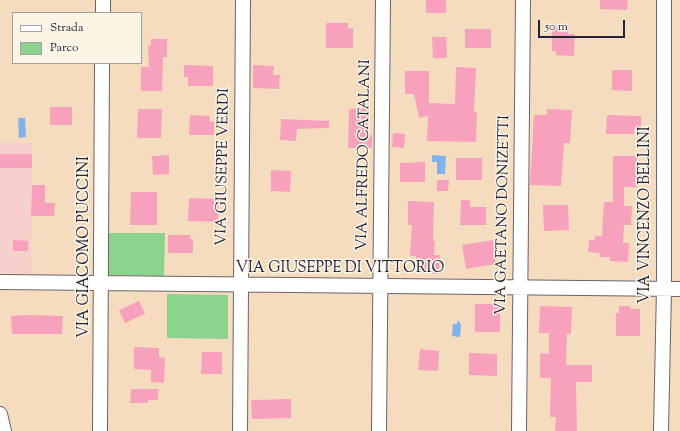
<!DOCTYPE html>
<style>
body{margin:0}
#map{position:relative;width:680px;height:431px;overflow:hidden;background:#f5dcbf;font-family:"Sorts Mill Goudy",serif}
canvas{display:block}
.legend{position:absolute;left:12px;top:12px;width:130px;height:52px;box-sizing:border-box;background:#fcf5e5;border:1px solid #a5a1a1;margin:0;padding:5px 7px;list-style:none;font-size:12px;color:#22223b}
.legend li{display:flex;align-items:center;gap:8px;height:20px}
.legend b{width:20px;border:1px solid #a5a1a1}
.scale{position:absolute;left:538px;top:20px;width:87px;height:18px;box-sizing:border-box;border:2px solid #22223b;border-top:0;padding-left:5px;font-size:12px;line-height:14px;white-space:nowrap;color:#22223b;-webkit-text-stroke:3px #fcf5e5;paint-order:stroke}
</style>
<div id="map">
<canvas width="680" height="431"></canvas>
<ul class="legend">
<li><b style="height:5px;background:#fff"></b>Strada</li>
<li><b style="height:11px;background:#8cd38e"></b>Parco</li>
</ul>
<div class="scale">50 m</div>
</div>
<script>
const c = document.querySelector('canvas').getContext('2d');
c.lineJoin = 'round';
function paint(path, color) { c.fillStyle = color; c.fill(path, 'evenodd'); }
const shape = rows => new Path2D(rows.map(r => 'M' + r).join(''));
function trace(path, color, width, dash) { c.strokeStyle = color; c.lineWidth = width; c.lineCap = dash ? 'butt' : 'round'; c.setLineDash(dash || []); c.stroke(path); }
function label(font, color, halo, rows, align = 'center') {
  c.font = font + ' "Sorts Mill Goudy",serif'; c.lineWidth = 3; c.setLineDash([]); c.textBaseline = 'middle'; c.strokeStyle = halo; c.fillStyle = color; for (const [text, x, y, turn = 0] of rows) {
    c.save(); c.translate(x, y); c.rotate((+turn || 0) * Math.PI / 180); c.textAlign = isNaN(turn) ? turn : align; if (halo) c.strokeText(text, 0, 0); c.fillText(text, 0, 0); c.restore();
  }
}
const built = shape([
 [0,142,32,143,31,274,0,273]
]);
const green = shape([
 [107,233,165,233,164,276,106,275],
 [167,294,228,295,228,339,167,338]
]);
const water = shape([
 [18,118,25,118,26,137,19,138],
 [432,155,446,156,445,174,437,174,437,162,432,162],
 [457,321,459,321,461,325,460,337,452,336,453,324,457,324]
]);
const building = shape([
 [426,0,446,0,446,13,426,13],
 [600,0,628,0,627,10,600,9],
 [326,23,348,23,348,29,353,28,353,48,326,48],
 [552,25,569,26,568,34,575,34,574,56,556,55,556,51,552,51],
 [465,29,491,29,491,48,465,48],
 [432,37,446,37,447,58,433,58],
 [151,39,167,39,167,57,163,57,162,91,141,91,141,67,149,67,148,46,151,45],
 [184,65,213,66,213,86,188,86,188,77,184,77],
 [253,65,274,66,273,75,280,75,279,89,253,88],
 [456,67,476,68,474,112,477,112,476,142,427,141,428,116,419,118,414,94,405,94,405,71,429,71,429,103,455,104],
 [612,70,632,70,632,91,612,90],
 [50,107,72,107,72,125,50,125],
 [367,108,368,135,372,135,372,148,348,148,349,109],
 [138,109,162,109,161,138,137,138],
 [547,109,572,110,570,143,564,143,561,186,530,185,534,115,547,115],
 [190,115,210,116,209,121,214,122,214,135,189,135],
 [607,115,641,116,641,129,634,129,634,134,606,134],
 [281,119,329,121,329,128,297,129,296,141,280,140],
 [393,133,405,134,404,148,392,147],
 [0,154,32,154,32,168,0,168],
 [169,155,169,174,153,175,152,156],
 [613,156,637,156,637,187,624,187,624,206,632,206,631,225,624,225,623,243,629,243,628,262,610,261,610,257,599,257,600,253,588,252,589,240,595,240,595,236,602,236,604,202,613,202],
 [456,158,482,158,482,180,456,180],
 [425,162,425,182,400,182,400,163],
 [271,170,291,171,290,192,271,191],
 [437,180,449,180,448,191,437,191],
 [32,185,45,185,45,203,55,203,54,216,31,216],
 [131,192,157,192,157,225,130,225],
 [189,198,219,199,218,222,188,221],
 [461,200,470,200,470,207,486,207,486,225,460,225],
 [408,201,434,202,433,241,435,241,434,255,440,255,439,274,415,272,416,256,410,256,412,225,408,225],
 [543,205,568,205,569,230,544,231],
 [168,235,190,235,190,239,193,239,193,253,168,253],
 [13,240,28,241,28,251,13,251],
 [493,240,496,264,466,269,462,245],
 [139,301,145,314,125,323,119,310],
 [475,304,500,304,500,332,475,332],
 [540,306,572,307,571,334,567,334,566,365,592,365,592,382,576,382,577,431,555,431,556,417,550,417,551,378,540,378,540,353,549,354,549,333,539,333],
 [619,306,630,306,630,309,640,309,640,336,616,336,616,313,619,313],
 [27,315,63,316,62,334,12,334,11,316],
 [134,347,159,348,159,357,165,358,164,383,151,382,151,370,134,369],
 [420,349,439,351,438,371,418,370],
 [202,352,222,352,222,374,201,374],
 [469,353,497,354,497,376,469,375],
 [131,389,158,389,158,400,148,400,148,403,130,403],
 [291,399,291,418,252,419,251,400]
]);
const minor = shape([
 [103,13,103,0],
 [0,282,680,289],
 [0,414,4,431],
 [100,431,102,63],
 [240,431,243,0],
 [379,431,383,0],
 [519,431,523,0],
 [661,431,664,288,664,0]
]);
const streetNames = [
 ["VIA ALFREDO CATALANI",365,155,-89],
 ["VIA GIUSEPPE VERDI",224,167,-89],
 ["VIA GAETANO DONIZETTI",504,215,-89],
 ["VIA VINCENZO BELLINI",646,215,-90],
 ["VIA GIACOMO PUCCINI",85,247,-90],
 ["VIA GIUSEPPE DI VITTORIO",340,269]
];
paint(built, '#f7d0cd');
paint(green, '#8cd38e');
paint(water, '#7fb3ec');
paint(building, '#f7a1bc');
trace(minor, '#6c6369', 16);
trace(minor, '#fff', 14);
label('15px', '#22223b', '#fcf5e5', streetNames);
</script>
